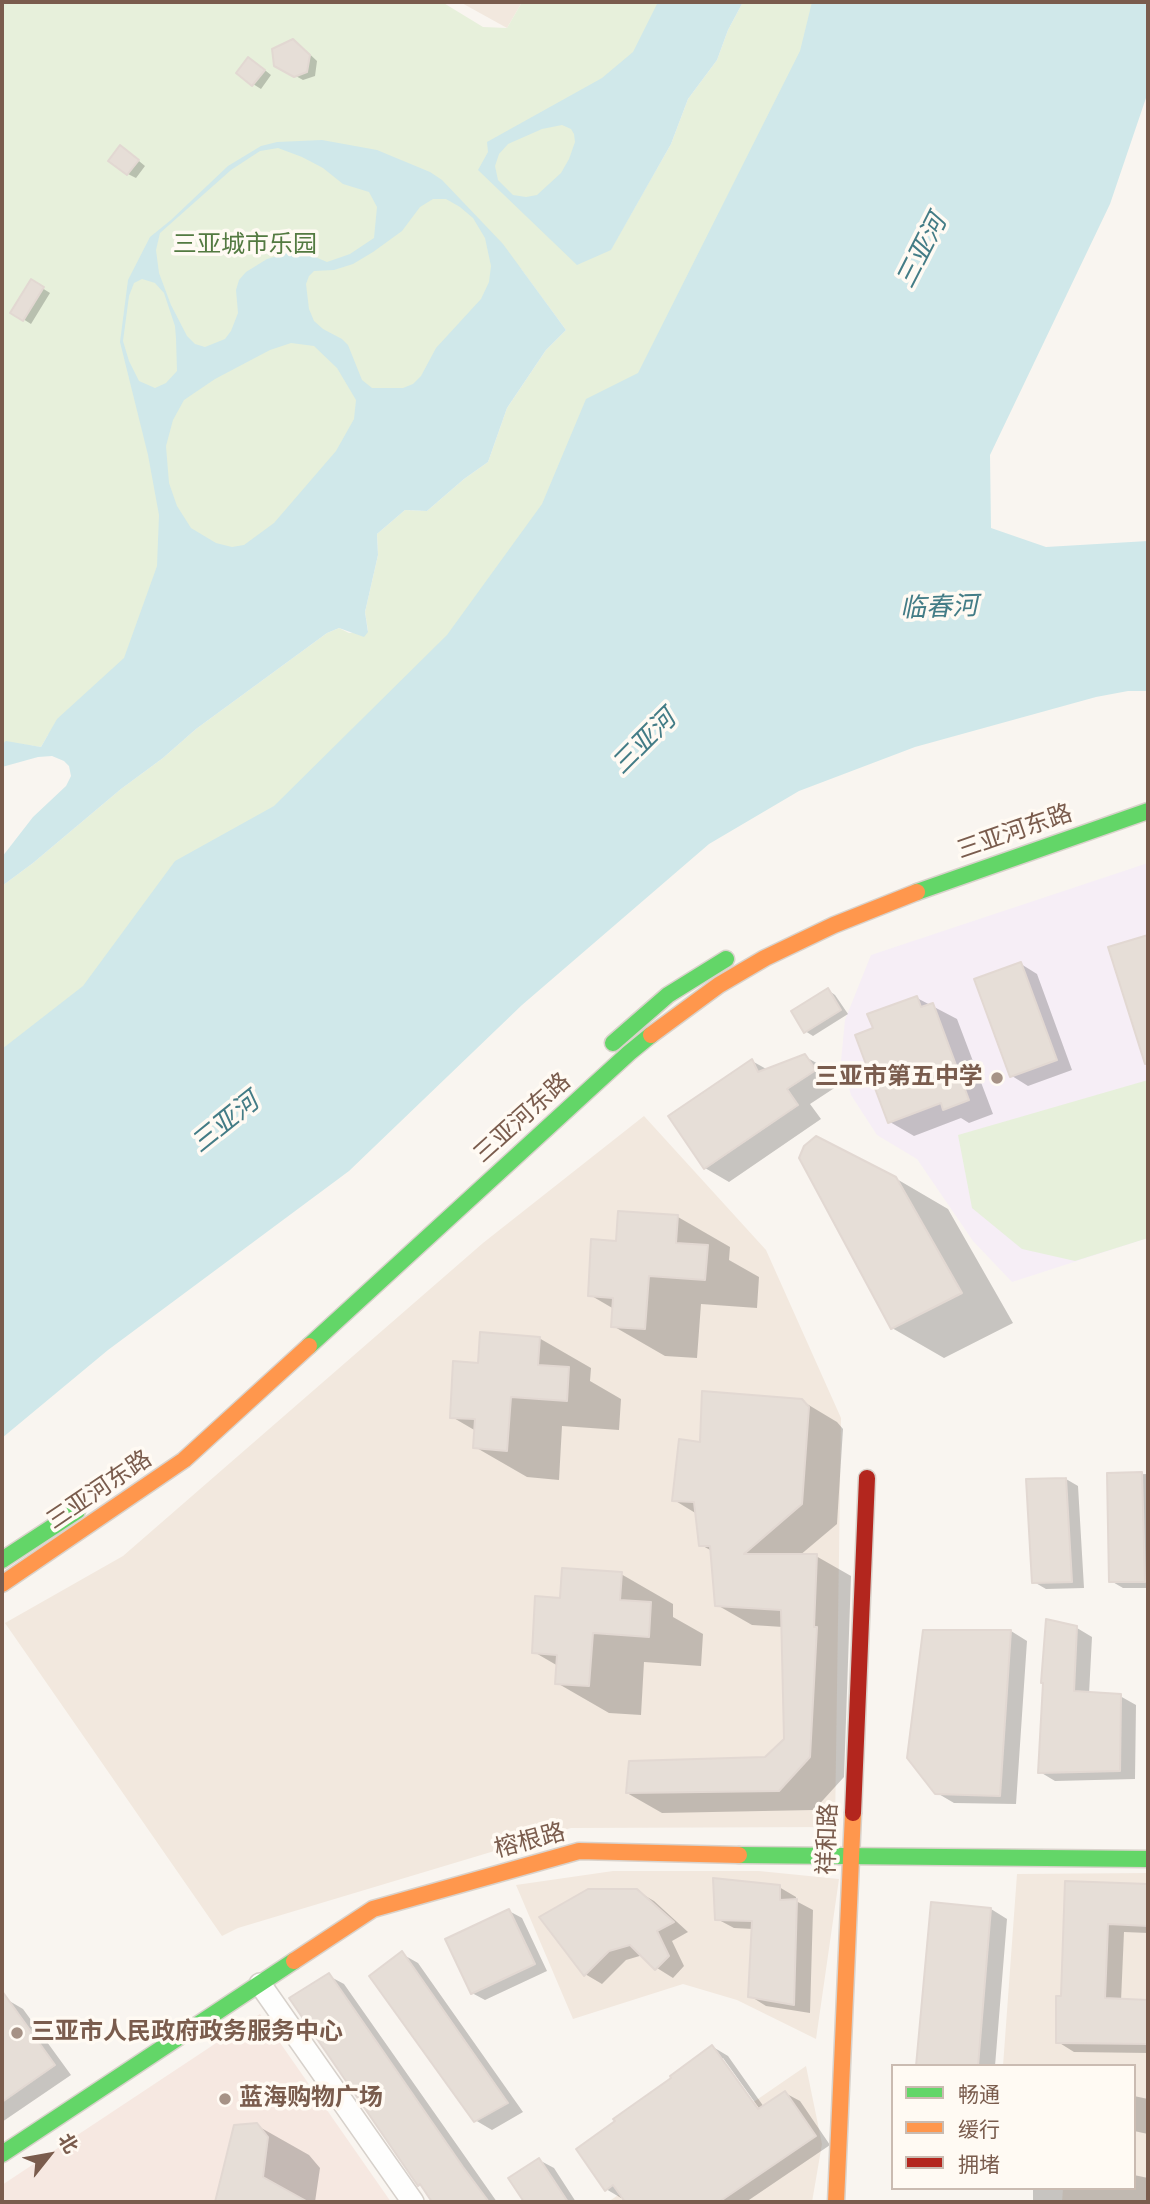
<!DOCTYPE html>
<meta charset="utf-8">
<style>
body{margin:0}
#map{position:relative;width:1150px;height:2204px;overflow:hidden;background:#f9f5f0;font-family:"Sofia Sans Condensed","Noto Sans SC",sans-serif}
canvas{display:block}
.frame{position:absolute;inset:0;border:4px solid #7a5c4d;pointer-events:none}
.legend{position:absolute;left:891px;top:2064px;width:245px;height:126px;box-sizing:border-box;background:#fffaf3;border:2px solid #cabbb1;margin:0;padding:9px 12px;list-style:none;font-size:21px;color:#7a5c4d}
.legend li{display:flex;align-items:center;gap:14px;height:35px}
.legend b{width:35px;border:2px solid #cabbb1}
.north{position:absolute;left:14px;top:2120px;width:70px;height:70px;-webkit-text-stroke:5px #fffaf3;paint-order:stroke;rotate:59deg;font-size:19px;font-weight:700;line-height:28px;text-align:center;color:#7a5c4d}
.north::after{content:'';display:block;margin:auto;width:24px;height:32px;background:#7a5c4d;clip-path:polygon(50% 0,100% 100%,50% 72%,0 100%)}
</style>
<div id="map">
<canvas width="1150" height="2204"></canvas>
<div class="frame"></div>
<ul class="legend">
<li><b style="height:9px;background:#63d668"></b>畅通</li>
<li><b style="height:9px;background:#ff974d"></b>缓行</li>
<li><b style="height:9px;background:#b3261e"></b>拥堵</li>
</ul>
<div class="north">北</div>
</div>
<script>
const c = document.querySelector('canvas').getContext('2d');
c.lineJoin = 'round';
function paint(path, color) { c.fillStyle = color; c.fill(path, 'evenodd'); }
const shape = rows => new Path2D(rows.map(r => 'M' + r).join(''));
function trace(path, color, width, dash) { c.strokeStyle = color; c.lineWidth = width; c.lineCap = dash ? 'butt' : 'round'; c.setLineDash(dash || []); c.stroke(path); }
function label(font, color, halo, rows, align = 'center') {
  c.font = font + ' "Sofia Sans Condensed","Noto Sans SC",sans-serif'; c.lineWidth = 7; c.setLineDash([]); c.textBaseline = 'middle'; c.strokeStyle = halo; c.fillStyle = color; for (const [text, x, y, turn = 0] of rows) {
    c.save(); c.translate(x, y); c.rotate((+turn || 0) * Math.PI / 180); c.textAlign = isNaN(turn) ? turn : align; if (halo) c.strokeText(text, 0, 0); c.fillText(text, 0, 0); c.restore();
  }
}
const residential = shape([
 [460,2,522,2,507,28],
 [644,1116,766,1250,841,1418,835,1827,571,1828,238,1928,222,1936,5,1623,123,1556,483,1243],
 [613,1871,759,1871,839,1879,816,2039,737,2000,683,1984,573,2019,516,1885],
 [1148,1873,1148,2202,1062,2202,1063,2188,1134,2188,1134,2066,1003,2066,1017,1874],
 [806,2066,822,2144,812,2202,608,2202]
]);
const commercial = shape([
 [260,2014,391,2202,2,2202,2,2185]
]);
const education = shape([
 [1148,863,1148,1238,1012,1282,973,1241,917,1159,877,1135,851,1095,841,1061,845,1020,871,955]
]);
const green = shape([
 [2,2,442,2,483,27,507,28,522,2,684,2,611,249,671,144,688,99,717,60,728,30,743,2,827,2,814,80,549,523,454,647,114,973,2,1061,2,886,33,863,121,789,163,758,196,729,327,633,339,628,349,633,368,631,365,612,378,555,377,534,405,510,427,511,464,479,488,462,507,408,546,350,566,330,521,269,464,370,129,646,125,658,48,735,41,747,6,742,2,744],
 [1148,1080,1148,1238,1075,1261,1022,1249,972,1208,958,1135]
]);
const water = shape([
 [658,2,743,2,728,30,717,60,688,99,671,144,611,250,577,265,478,170,488,152,487,142,602,78,633,52],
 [562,125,571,129,574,134,575,142,569,159,561,173,537,195,526,197,513,195,498,180,495,166,499,154,508,144,542,129],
 [812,2,1148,2,1148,92,1110,204,990,455,991,528,1046,547,1148,541,1148,691,1128,691,1096,697,915,747,799,791,709,844,522,1005,349,1171,108,1350,2,1438,2,1049,83,986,175,861,274,806,447,635,542,504,586,399,638,373,800,51],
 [322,140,377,150,430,172,442,180,503,244,566,330,546,350,507,408,488,462,464,479,427,511,405,510,377,534,378,555,365,612,368,632,364,637,339,628,327,633,196,729,163,758,121,789,33,863,2,886,2,857,33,817,66,786,71,776,69,766,64,761,52,756,38,757,2,767,2,744,6,741,41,747,57,719,124,658,157,566,159,515,148,455,120,342,128,280,150,237,171,220,228,166,261,146,277,142],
 [278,148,302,157,323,168,343,184,369,192,377,207,374,238,350,254,327,262,301,251,294,251,267,259,246,272,239,280,236,290,238,313,231,331,225,339,205,347,195,344,187,336,171,305,159,273,156,250,160,233,231,170,260,151],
 [433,199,446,199,460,207,473,218,485,238,491,266,489,282,481,299,436,348,421,376,413,384,403,388,372,388,362,380,348,345,342,339,323,329,314,321,309,309,306,284,309,276,314,271,334,270,353,264,373,252,402,231,420,207],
 [142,279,155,283,164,293,175,326,176,338,177,371,166,383,155,388,139,381,129,361,123,341,129,296,134,283],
 [291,343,314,346,337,368,356,400,354,419,336,451,274,523,244,545,232,547,216,543,191,528,177,506,169,483,166,446,173,420,184,400,215,379,270,350]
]);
const shadow = shape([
 [293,41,301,46,317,61,315,76,303,80,276,65],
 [256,63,271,75,261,89,253,84],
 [128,152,145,166,136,178,128,174],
 [31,281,50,293,31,324,12,312],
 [1148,937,1148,1049,1141,1044,1110,948],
 [1021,964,1037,974,1072,1070,1028,1086,1012,1076],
 [828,990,835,995,848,1014,813,1036,805,1031],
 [917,998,957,1019,993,1114,969,1123,961,1118,914,1136,890,1122,875,1029],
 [804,1056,829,1070,839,1085,810,1104,821,1119,729,1182,705,1168,752,1061,768,1070],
 [895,1178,948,1209,1013,1323,944,1358,892,1328],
 [678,1217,730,1247,729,1260,759,1277,757,1308,701,1304,697,1358,665,1356,613,1326,614,1309,590,1295,618,1243],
 [539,1338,591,1368,590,1381,621,1399,619,1430,562,1426,559,1480,527,1477,475,1447,476,1431,452,1417,480,1364],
 [802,1401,837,1422,843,1429,837,1524,799,1556,816,1556,851,1576,844,1777,814,1810,662,1813,627,1793,765,1759,786,1740,783,1627,752,1625,717,1605,712,1551,701,1545,697,1514,674,1500,702,1444],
 [1148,1474,1148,1588,1123,1588,1111,1581,1109,1475],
 [1066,1479,1078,1486,1084,1588,1046,1589,1034,1582],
 [621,1574,673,1604,673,1617,703,1634,701,1666,644,1662,641,1715,609,1713,557,1683,558,1666,534,1652,562,1600],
 [1077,1628,1092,1637,1089,1694,1120,1696,1136,1705,1135,1779,1055,1781,1040,1772],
 [1011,1631,1027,1641,1016,1804,954,1803,937,1793],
 [1067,1882,1148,1886,1148,1933,1124,1932,1121,2001,1148,2002,1148,2053,1074,2052,1058,2042,1063,1998],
 [779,1887,796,1897,796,1901,813,1910,810,2013,766,2006,750,1996,753,1929,734,1928,717,1919],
 [637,1891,654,1901,688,1932,672,1941,684,1966,673,1978,657,1968,643,1955,626,1960,602,1984,585,1974],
 [932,1904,991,1909,1007,1919,995,2066,918,2066],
 [509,1911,522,1918,547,1971,485,2000,472,1993],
 [402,1954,418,1963,523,2112,492,2130,475,2120],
 [329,1976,344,1984,497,2202,435,2202,425,2188,419,2185],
 [6,1999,23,2009,71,2075,2,2122,2,2002],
 [713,2047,728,2056,764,2107,785,2093,800,2101,830,2145,746,2202,628,2202,624,2196,621,2198,606,2189],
 [719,2058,723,2058,764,2115,762,2117],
 [1134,2096,1148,2099,1148,2134,1134,2131],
 [256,2125,309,2155,320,2168,315,2202,217,2202,236,2127],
 [539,2160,554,2168,576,2202,526,2202,510,2178],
 [1134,2175,1148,2178,1148,2202,1083,2202,1071,2200,1071,2202,1033,2202,1033,2188,1134,2188]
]);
const building = shape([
 [293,39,310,55,307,72,294,77,274,66,272,49,293,39],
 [248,57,265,70,252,86,236,73,248,57],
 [120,145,139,160,127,175,108,161,120,145],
 [31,279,44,287,23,321,10,313,31,279],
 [1148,935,1148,1063,1145,1064,1108,947,1148,935],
 [1021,962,1057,1060,1010,1077,974,979,1021,962],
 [828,988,841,1010,804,1033,791,1011,828,988],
 [917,996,921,1007,933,1003,969,1100,943,1110,941,1103,888,1123,855,1035,873,1028,867,1014,917,996],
 [805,1054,816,1070,787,1089,798,1105,704,1169,668,1116,752,1059,758,1072,805,1054],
 [816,1136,896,1177,962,1293,891,1329,799,1158,804,1146,816,1136],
 [618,1211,678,1215,676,1243,708,1245,705,1280,649,1276,645,1329,611,1327,613,1298,588,1296,591,1239,616,1241,618,1211],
 [480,1332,540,1337,538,1365,569,1367,567,1401,511,1397,507,1451,473,1448,475,1419,450,1418,453,1361,478,1363,480,1332],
 [702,1391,802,1399,809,1407,802,1504,744,1554,817,1554,814,1627,817,1627,810,1757,779,1791,626,1793,629,1761,765,1757,784,1739,781,1610,715,1606,710,1546,699,1546,694,1502,672,1501,679,1439,700,1442,702,1391],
 [1142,1472,1145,1582,1109,1582,1107,1473,1142,1472],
 [1066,1478,1072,1582,1032,1583,1026,1479,1066,1478],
 [562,1568,622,1572,620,1600,651,1602,649,1637,593,1633,589,1686,555,1684,557,1655,532,1653,535,1596,560,1598,562,1568],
 [1046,1619,1077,1626,1074,1691,1121,1694,1120,1771,1038,1773,1043,1683,1041,1683,1046,1619],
 [923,1630,1011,1630,1000,1796,935,1794,907,1758,923,1630],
 [713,1878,780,1885,780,1900,797,1899,794,2005,748,1997,752,1921,715,1920,713,1878],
 [1065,1881,1148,1884,1148,1926,1108,1924,1105,1998,1148,2000,1148,2044,1056,2043,1056,1996,1061,1996,1065,1881],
 [588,1889,637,1889,674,1922,657,1931,669,1956,655,1970,630,1945,609,1951,584,1976,539,1917,588,1889],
 [931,1902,991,1908,978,2066,916,2066,931,1902],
 [509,1909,535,1964,471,1994,445,1939,509,1909],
 [402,1951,508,2103,474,2122,369,1976,402,1951],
 [329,1973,463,2167,489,2202,432,2202,420,2184,418,2186,289,1998,329,1973],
 [2,1991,55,2065,2,2102,2,1991],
 [712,2045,758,2109,785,2091,816,2136,719,2202,625,2202,613,2185,605,2191,576,2149,615,2121,613,2119,671,2078,670,2076,712,2045],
 [257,2123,268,2137,263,2177,308,2202,215,2202,234,2125,257,2123],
 [539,2158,568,2202,524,2202,508,2178,539,2158]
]);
const street = shape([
 [260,1984,413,2202]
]);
const fast = shape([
 [917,892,1148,811],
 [613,1043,668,995,726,959],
 [309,1346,629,1053,651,1035],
 [2,1560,77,1511],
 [739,1855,1148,1859],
 [2,2154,294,1961]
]);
const slow = shape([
 [651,1035,719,985,765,958,834,925,917,892],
 [2,1584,184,1460,309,1346],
 [294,1961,373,1909,579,1851,739,1855],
 [836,2202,853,1813]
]);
const jam = shape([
 [853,1813,867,1478]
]);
const markers = [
 [997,1078,7,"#a69286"],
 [17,2033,7,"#a69286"],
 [225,2099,7,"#a69286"]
];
const parkNames = [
 ["三亚城市乐园",245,246]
];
const streetNames = [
 ["三亚河东路",1015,833,-19],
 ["三亚河东路",523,1119,-42],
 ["三亚河东路",100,1491,-34],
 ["祥和路",829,1839,-88],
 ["榕根路",530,1842,-15]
];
const poiNames = [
 ["三亚市第五中学",983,1078,"right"],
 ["三亚市人民政府政务服务中心",31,2033],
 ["蓝海购物广场",239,2099]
];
const waterNames = [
 ["三亚河",923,252,-63],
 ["临春河",939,609,-2],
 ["三亚河",645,743,-45],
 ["三亚河",226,1124,-39]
];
paint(residential, '#f2e8de');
paint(commercial, '#f6e8e1');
paint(education, '#f6eef6');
paint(green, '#e7f0db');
paint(water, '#d0e8ea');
paint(shadow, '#0003');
paint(building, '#e6ded7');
trace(building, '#e2d8d2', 2);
trace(street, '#d7d1cb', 24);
trace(fast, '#d9d2cb', 19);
trace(slow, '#d9d2cb', 19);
trace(jam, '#d9d2cb', 19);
trace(street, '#fefefd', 21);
trace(fast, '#63d668', 16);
trace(slow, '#ff974d', 16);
trace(jam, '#b3261e', 16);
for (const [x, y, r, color] of markers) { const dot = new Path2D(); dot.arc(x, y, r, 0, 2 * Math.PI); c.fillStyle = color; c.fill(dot); trace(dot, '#fffaf3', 2.5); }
label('24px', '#537a41', '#fffaf3', parkNames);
label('24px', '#7a5c4d', '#fffaf3', streetNames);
label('bold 24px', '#7a5c4d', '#fffaf3', poiNames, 'left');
label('italic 26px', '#437c86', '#fffaf3', waterNames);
</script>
